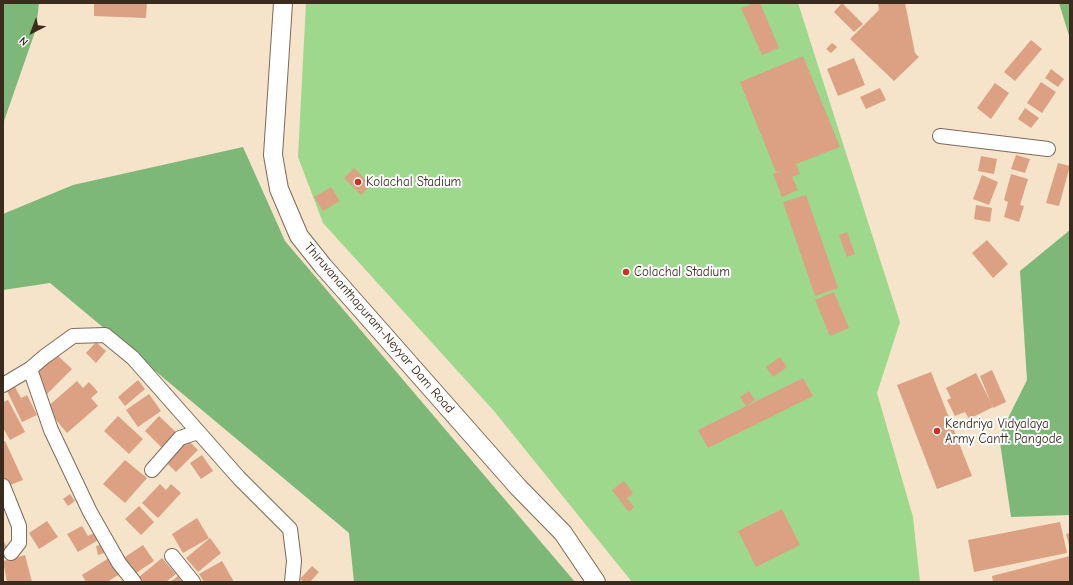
<!DOCTYPE html>
<style>
body{margin:0}
#map{position:relative;width:1073px;height:585px;overflow:hidden;background:#f5e3ca;font-family:"Comic Neue",sans-serif}
canvas{display:block}
.frame{position:absolute;inset:0;border:4px solid #3b2a1e;pointer-events:none}
.north{position:absolute;left:12px;top:12px;width:40px;height:40px;-webkit-text-stroke:3px #fff;paint-order:stroke;rotate:222deg;font-size:11px;font-weight:700;line-height:16px;text-align:center;color:#3b2a1e}
.north::after{content:'';display:block;margin:auto;width:14px;height:18px;background:#3b2a1e;clip-path:polygon(50% 0,100% 100%,50% 72%,0 100%)}
</style>
<div id="map">
<canvas width="1073" height="585"></canvas>
<div class="frame"></div>
<div class="north">N</div>
</div>
<script>
const c = document.querySelector('canvas').getContext('2d');
c.lineJoin = 'round';
function paint(path, color) { c.fillStyle = color; c.fill(path, 'evenodd'); }
const shape = rows => new Path2D(rows.map(r => 'M' + r).join(''));
function trace(path, color, width, dash) { c.strokeStyle = color; c.lineWidth = width; c.lineCap = dash ? 'butt' : 'round'; c.setLineDash(dash || []); c.stroke(path); }
function label(font, color, halo, rows, align = 'center') {
  c.font = font + ' "Comic Neue",sans-serif'; c.lineWidth = 4; c.setLineDash([]); c.textBaseline = 'middle'; c.strokeStyle = halo; c.fillStyle = color; for (const [text, x, y, turn = 0] of rows) {
    c.save(); c.translate(x, y); c.rotate((+turn || 0) * Math.PI / 180); c.textAlign = isNaN(turn) ? turn : align; if (halo) c.strokeText(text, 0, 0); c.fillText(text, 0, 0); c.restore();
  }
}
const green = shape([
 [306,3,798,3,900,322,877,393,913,517,920,582,632,582,494,411,323,223,298,157]
]);
const forest = shape([
 [3,3,39,3,36,29,3,124],
 [1059,3,1070,3,1070,39],
 [243,147,285,241,575,582,354,582,349,533,50,283,3,290,3,214,73,185],
 [1070,230,1070,515,1011,517,999,436,1027,380,1020,271]
]);
const building = shape([
 [94,3,147,3,146,18,94,16],
 [754,3,760,3,779,48,762,55,741,8],
 [842,3,863,24,854,32,834,12],
 [878,3,905,3,915,53,919,57,894,81,850,39,879,10],
 [1031,40,1042,49,1015,81,1004,72],
 [832,43,837,47,831,53,826,49],
 [803,56,840,147,796,164,800,174,792,177,798,190,782,197,773,174,784,170,776,172,740,82],
 [854,58,865,85,838,96,827,69],
 [1051,69,1064,79,1058,87,1045,78],
 [1041,82,1056,92,1042,113,1027,103],
 [995,83,1009,93,991,119,977,108],
 [880,88,886,100,866,109,860,97],
 [1025,108,1039,118,1031,128,1018,119],
 [1016,155,1030,159,1025,173,1011,169],
 [981,156,997,159,994,174,978,171],
 [1058,163,1070,166,1059,206,1046,203],
 [354,168,371,185,361,195,344,178],
 [1011,174,1028,179,1020,205,1024,206,1019,222,1004,217,1008,202,1004,200],
 [982,175,998,182,989,205,973,199],
 [331,187,340,201,323,211,314,197],
 [806,195,838,288,815,296,783,202],
 [976,205,992,208,990,222,974,219],
 [847,232,855,254,847,257,839,235],
 [987,240,1008,264,993,278,972,253],
 [834,292,849,328,830,336,815,300],
 [96,342,106,351,96,363,86,353],
 [55,353,72,369,45,396,29,379],
 [780,357,787,367,773,377,766,367],
 [992,370,1006,402,993,408,980,376],
 [931,372,972,476,937,489,897,385],
 [976,373,993,407,969,419,965,412,955,416,947,400,951,398,946,388],
 [803,378,813,396,708,448,698,430],
 [138,380,145,389,125,406,118,397],
 [77,381,83,388,89,382,98,392,91,398,98,406,67,433,46,408],
 [15,387,21,398,27,395,37,415,22,422,7,391],
 [749,391,755,400,746,406,740,397],
 [149,394,161,411,138,427,126,410],
 [8,400,25,432,10,440,3,428,3,402],
 [118,416,143,439,129,454,104,431],
 [159,416,178,434,163,449,145,431],
 [188,440,198,450,176,472,166,462],
 [5,441,23,480,5,487,3,480,3,442],
 [202,455,213,471,201,479,190,463],
 [125,460,147,478,125,503,103,484],
 [624,481,633,493,627,498,634,507,629,512,612,490],
 [160,484,166,490,171,484,181,493,158,518,142,503],
 [70,494,75,501,68,506,63,499],
 [139,506,154,522,141,535,125,519],
 [782,509,800,545,756,567,738,531],
 [197,518,209,538,183,553,172,534],
 [47,521,58,537,39,549,29,533],
 [1060,522,1067,553,974,572,968,540],
 [82,526,88,536,96,532,100,539,78,552,67,534],
 [1070,533,1070,548,1066,534],
 [210,538,221,553,198,572,186,558],
 [3,540,8,550,3,553],
 [104,544,107,552,98,555,96,546],
 [143,545,154,561,133,575,122,559],
 [25,555,32,582,7,582,3,561],
 [1070,556,1070,582,993,582,992,576],
 [109,558,120,574,107,582,86,582,82,575],
 [162,558,176,574,166,582,143,582,139,577],
 [222,561,234,582,204,582,199,574],
 [312,566,319,572,310,582,304,582,300,579],
 [178,576,182,582,170,582]
]);
const minor = shape([
 [940,136,1048,149],
 [30,369,51,430,90,512,119,563,134,582],
 [3,385,30,369,44,357,73,336,105,335,133,358,239,478,290,529,294,561,292,582],
 [152,470,180,438,198,432],
 [3,486,19,526,19,543,11,553],
 [172,556,193,582]
]);
const major = shape([
 [283,3,273,155,279,189,299,236,323,266,518,487,563,533,596,582]
]);
const markers = [
 [358,182,4,"#c8321e"],
 [626,272,4,"#c8321e"],
 [937,431,4,"#c8321e"]
];
const poiNames = [
 ["Kolachal Stadium",366,182],
 ["Colachal Stadium",634,272],
 ["Kendriya Vidyalaya",945,424],
 ["Army Cantt. Pangode",945,439]
];
const streetNames = [
 ["Thiruvananthapuram-Neyyar Dam Road",379,328,49]
];
paint(green, '#9ed88c');
paint(forest, '#7eb878');
paint(building, '#dba182');
trace(minor, '#7c6b5a', 16);
trace(major, '#7c6b5a', 20);
trace(minor, '#fff', 14);
trace(major, '#fff', 18);
for (const [x, y, r, color] of markers) { const dot = new Path2D(); dot.arc(x, y, r, 0, 2 * Math.PI); c.fillStyle = color; c.fill(dot); trace(dot, '#fff', 1.5); }
label('13px', '#3b2a1e', '#fff', poiNames, 'left');
label('13px', '#3b2a1e', '#fff', streetNames);
</script>
